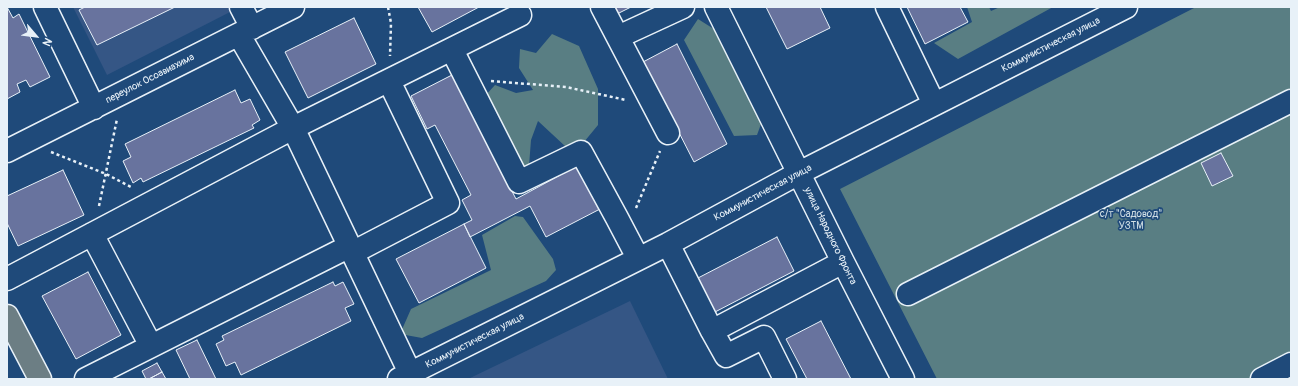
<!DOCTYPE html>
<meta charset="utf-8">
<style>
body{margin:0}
#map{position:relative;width:1298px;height:386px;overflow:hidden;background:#1f4a7a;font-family:Pangolin,sans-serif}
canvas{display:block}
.frame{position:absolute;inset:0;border:8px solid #e8f1f8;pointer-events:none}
.north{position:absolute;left:16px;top:16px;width:40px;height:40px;-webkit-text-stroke:3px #1f4a7a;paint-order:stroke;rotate:118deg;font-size:11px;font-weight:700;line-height:16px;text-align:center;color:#e8f1f8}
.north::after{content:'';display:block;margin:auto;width:14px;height:18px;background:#e8f1f8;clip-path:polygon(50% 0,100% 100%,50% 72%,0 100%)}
</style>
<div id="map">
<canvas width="1298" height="386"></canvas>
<div class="frame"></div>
<div class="north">N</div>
</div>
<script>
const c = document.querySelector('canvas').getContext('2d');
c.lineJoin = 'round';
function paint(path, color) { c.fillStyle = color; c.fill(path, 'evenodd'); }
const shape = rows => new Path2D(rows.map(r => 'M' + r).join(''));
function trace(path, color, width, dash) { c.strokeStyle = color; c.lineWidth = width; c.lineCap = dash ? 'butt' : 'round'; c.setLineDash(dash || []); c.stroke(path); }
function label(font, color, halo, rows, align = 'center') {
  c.font = font + ' Pangolin,sans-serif'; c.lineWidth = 3.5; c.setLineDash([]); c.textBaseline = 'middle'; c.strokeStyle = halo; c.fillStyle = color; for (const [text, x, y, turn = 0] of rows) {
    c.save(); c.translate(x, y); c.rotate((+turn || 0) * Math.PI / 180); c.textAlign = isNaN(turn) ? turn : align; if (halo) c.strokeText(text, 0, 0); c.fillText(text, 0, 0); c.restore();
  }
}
const built = shape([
 [73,7,228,7,230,12,107,75],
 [630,301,668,379,468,379]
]);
const green = shape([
 [967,7,989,7,991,11,1000,7,1053,7,958,59,934,43,972,22],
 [1196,7,1291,7,1291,379,937,379,840,189],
 [698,19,717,31,761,124,757,135,734,136,684,40],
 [552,34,579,46,598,89,598,125,584,142,566,147,538,121,531,140,529,166,516,164,484,97,495,85,516,93,533,90,519,68,520,49,536,53],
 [515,216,523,217,553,259,556,270,546,281,422,338,400,334,411,309,491,270,482,235]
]);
const building = shape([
 [7,7,13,18,19,14,50,77,30,87,26,80,17,84,20,92,7,99,7,7],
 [85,7,175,7,97,45,79,10,85,7],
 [418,7,479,7,432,32,418,7],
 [613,7,631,7,617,14,613,7],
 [766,7,820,7,830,28,787,49,766,7],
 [907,7,960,7,968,22,925,44,907,7],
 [354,18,376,64,308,98,285,52,354,18],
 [677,44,727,144,694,162,643,62,677,44],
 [452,75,516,199,577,166,600,209,546,237,530,206,470,237,464,224,472,220,462,200,471,195,435,125,427,129,411,96,452,75],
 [235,90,241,103,250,99,260,120,252,125,254,128,143,182,141,178,133,183,123,161,131,157,125,144,235,90],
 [1221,153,1233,176,1212,186,1201,163,1221,153],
 [63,170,84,215,18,246,7,223,7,196,63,170],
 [464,224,486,268,419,303,396,259,464,224],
 [777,237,794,271,715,312,698,278,777,237],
 [88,272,121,335,76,359,42,296,88,272],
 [333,282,335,286,343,282,354,304,345,308,351,321,241,375,235,362,226,366,216,344,224,340,222,336,333,282],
 [821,321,851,379,807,379,786,339,821,321],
 [197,340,216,379,190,379,176,350,197,340],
 [157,363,162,372,149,379,146,379,142,371,157,363],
 [162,372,166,379,149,379,162,372]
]);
const path = shape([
 [388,7,391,23,390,56],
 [491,81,566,87,626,100],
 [51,152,106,174,133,188],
 [99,206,117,119],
 [636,208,660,151]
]);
const minor = shape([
 [45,7,94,108],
 [241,7,252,28],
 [602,7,668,133],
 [716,7,843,262,903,379],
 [887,7,934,104],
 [239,35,293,128,410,373],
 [618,37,683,7],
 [452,50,519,182,581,152,617,218,638,258],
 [7,151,293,7],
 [92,234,151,346],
 [668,244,712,331,843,262],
 [352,253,448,203,389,81],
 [7,279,293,128,520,15],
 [908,294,1291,101],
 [712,331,726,356,764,337,785,379],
 [86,379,350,246],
 [399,379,668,244,799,173,1126,7],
 [1262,379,1291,364]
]);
const major = shape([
 [7,316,40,379]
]);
const streetNames = [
 ["Коммунистическая улица",1051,45,-27],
 ["переулок Осоавиахима",150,79,-27],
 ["Коммунистическая улица",763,193,-28],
 ["улица Народного Фронта",830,236,64],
 ["Коммунистическая улица",475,341,-27]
];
const parkNames = [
 ["с/т \"Садовод\"",1131,214],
 ["УЗТМ",1131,226]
];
paint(built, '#355685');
paint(green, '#597e83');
paint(building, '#68739e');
trace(building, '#e8f1f8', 1);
trace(minor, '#e8f1f8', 25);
trace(major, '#e8f1f8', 25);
trace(path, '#e8f1f8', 2.5, [3, 3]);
trace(minor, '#1f4a7a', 22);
trace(major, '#6c7e84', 22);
label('10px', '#e8f1f8', '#1f4a7a', streetNames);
label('10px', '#d3e0e6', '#1f4a7a', parkNames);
</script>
